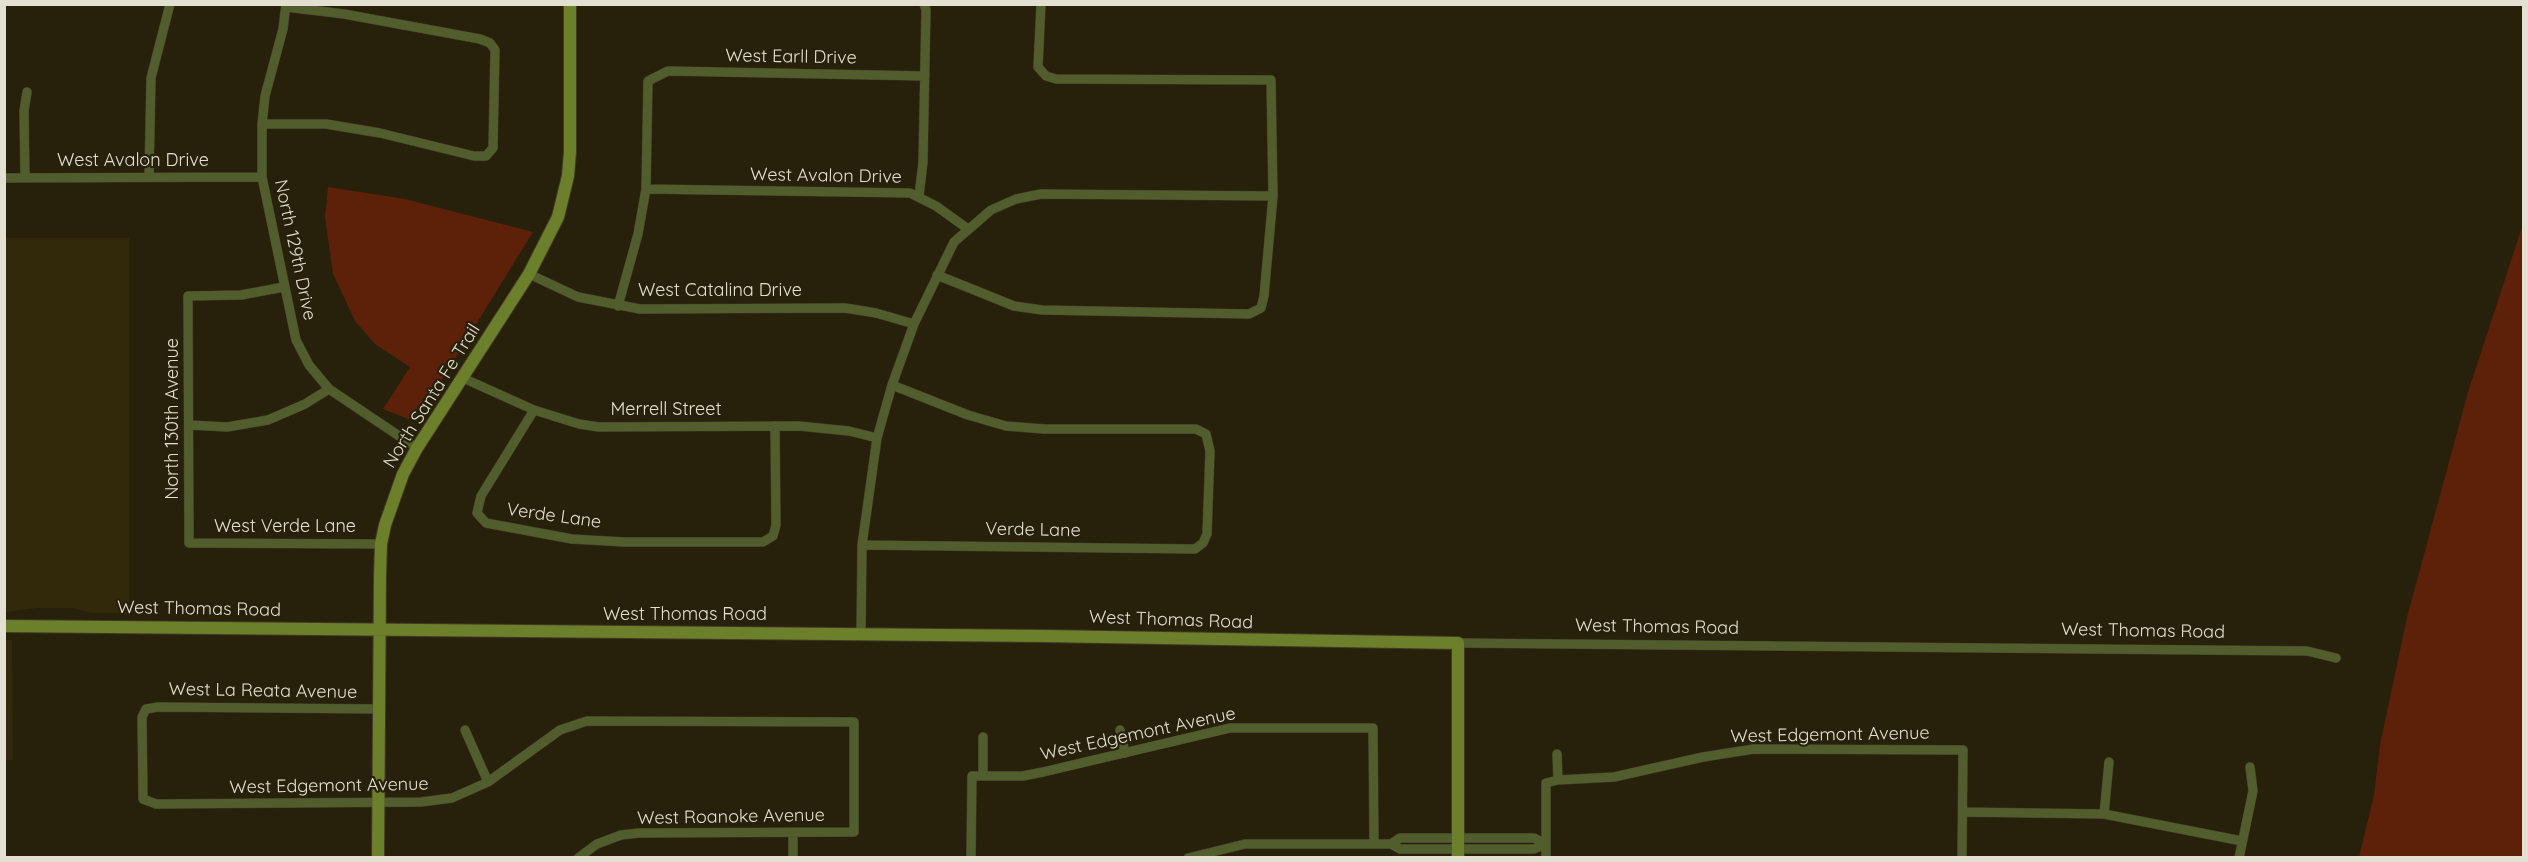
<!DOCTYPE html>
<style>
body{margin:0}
#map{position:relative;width:2528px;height:862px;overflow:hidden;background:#27200a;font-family:Quicksand,sans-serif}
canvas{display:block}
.frame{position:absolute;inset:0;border:6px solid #e3dfd1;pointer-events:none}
</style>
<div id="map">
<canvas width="2528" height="862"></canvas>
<div class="frame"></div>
</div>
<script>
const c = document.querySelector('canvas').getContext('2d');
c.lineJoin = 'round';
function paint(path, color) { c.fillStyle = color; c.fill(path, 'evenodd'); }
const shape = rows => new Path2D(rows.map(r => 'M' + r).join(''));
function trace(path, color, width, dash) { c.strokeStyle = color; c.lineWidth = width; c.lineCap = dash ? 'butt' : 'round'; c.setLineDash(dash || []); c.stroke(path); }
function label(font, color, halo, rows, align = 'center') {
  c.font = font + ' Quicksand,sans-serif'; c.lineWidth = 4.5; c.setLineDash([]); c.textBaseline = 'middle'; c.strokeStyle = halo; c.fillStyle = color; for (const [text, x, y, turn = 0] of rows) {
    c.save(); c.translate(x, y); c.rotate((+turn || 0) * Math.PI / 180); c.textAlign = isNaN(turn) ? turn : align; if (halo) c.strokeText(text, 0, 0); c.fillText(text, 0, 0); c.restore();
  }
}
const built = shape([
 [4,238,129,238,129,613,91,613,73,608,38,608,5,612],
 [4,640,12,640,13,760,5,760]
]);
const green = shape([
 [328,187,405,199,533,232,416,422,383,409,410,367,375,344,355,321,333,274,325,217],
 [2523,224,2523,857,2359,857,2374,795,2380,745,2407,617,2468,392]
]);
const street = shape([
 [286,4,283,29,265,96,262,124,262,177,296,340,309,365,329,389,417,448],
 [262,124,326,124,380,133,474,156,486,156,493,148,495,50,490,43,480,39,344,14,286,7],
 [149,177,151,78,170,4],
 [4,178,262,177],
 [25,178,24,111,27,92],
 [646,189,910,193,936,206,968,229],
 [919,196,923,162,926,10,924,4],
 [529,274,578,297,640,309,845,308,876,313,914,324],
 [937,275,1014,306,1042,310,1249,314,1261,308,1264,296,1273,196,1271,80,1056,79,1046,76,1038,67,1041,4],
 [284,287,241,295,188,296,189,543,381,544],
 [618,306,638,234,646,189,648,81,668,71,925,76],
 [463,378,534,410,579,424,599,427,799,426,849,431,877,438],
 [534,410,481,496,477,513,486,523,572,539,624,542,763,542,773,536,776,525,775,426],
 [190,425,227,427,268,420,305,404,329,389],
 [862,545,1195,549,1203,543,1207,534,1210,451,1206,434,1196,429,1044,429,1006,426,968,415,892,385],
 [861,634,862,545,877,438,892,385,914,324,954,242,991,210,1016,199,1041,194,1273,196],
 [1458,643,2307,651,2336,658],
 [379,709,158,707,146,709,142,717,143,799,156,804,421,802,452,798,488,782,560,730,587,721,854,722,854,832,639,833,621,835,597,844,578,858],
 [465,730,488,782],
 [1120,730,1125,753],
 [983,776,1023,776,1043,772,1230,728,1373,728,1374,844],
 [1558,780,1614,777,1703,757,1754,749,1963,750,1962,858],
 [1963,812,2104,814,2242,841],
 [2104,814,2109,762],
 [1391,844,1400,849,1534,849,1546,844],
 [793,858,793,833],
 [971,858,972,776,983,776,983,737],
 [1188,858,1245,844,1391,844,1400,838,1534,838,1546,844],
 [1546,858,1546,783,1558,780,1557,754],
 [2239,858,2253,791,2250,767]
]);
const secondary = shape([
 [4,626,1044,636,1458,643,1458,858],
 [378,858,380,576,381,544,385,525,403,474,417,448,529,274,558,217,568,176,570,152,570,4]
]);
const streetNames = [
 ["West Earll Drive",791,57,1],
 ["West Avalon Drive",133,161],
 ["West Avalon Drive",826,176,1],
 ["North 129th Drive",295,250,78],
 ["West Catalina Drive",720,291],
 ["North Santa Fe Trail",432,396,-58],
 ["Merrell Street",666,410],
 ["North 130th Avenue",173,419,-90],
 ["Verde Lane",554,516,8],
 ["West Verde Lane",285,527],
 ["Verde Lane",1033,530,1],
 ["West Thomas Road",199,609,1],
 ["West Thomas Road",685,615],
 ["West Thomas Road",1171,620,2],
 ["West Thomas Road",1657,627,1],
 ["West Thomas Road",2143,631,1],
 ["West La Reata Avenue",263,691,1],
 ["West Edgemont Avenue",1138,734,-12],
 ["West Edgemont Avenue",1830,735,-1],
 ["West Edgemont Avenue",329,786,-1],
 ["West Roanoke Avenue",731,817,-1]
];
paint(built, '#32290b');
paint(green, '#5d2009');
trace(street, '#413b26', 10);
trace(secondary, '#413b26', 14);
trace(street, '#515d2c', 9);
trace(secondary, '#6c7f2b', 12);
label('18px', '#e3dfd1', '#27200a', streetNames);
</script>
